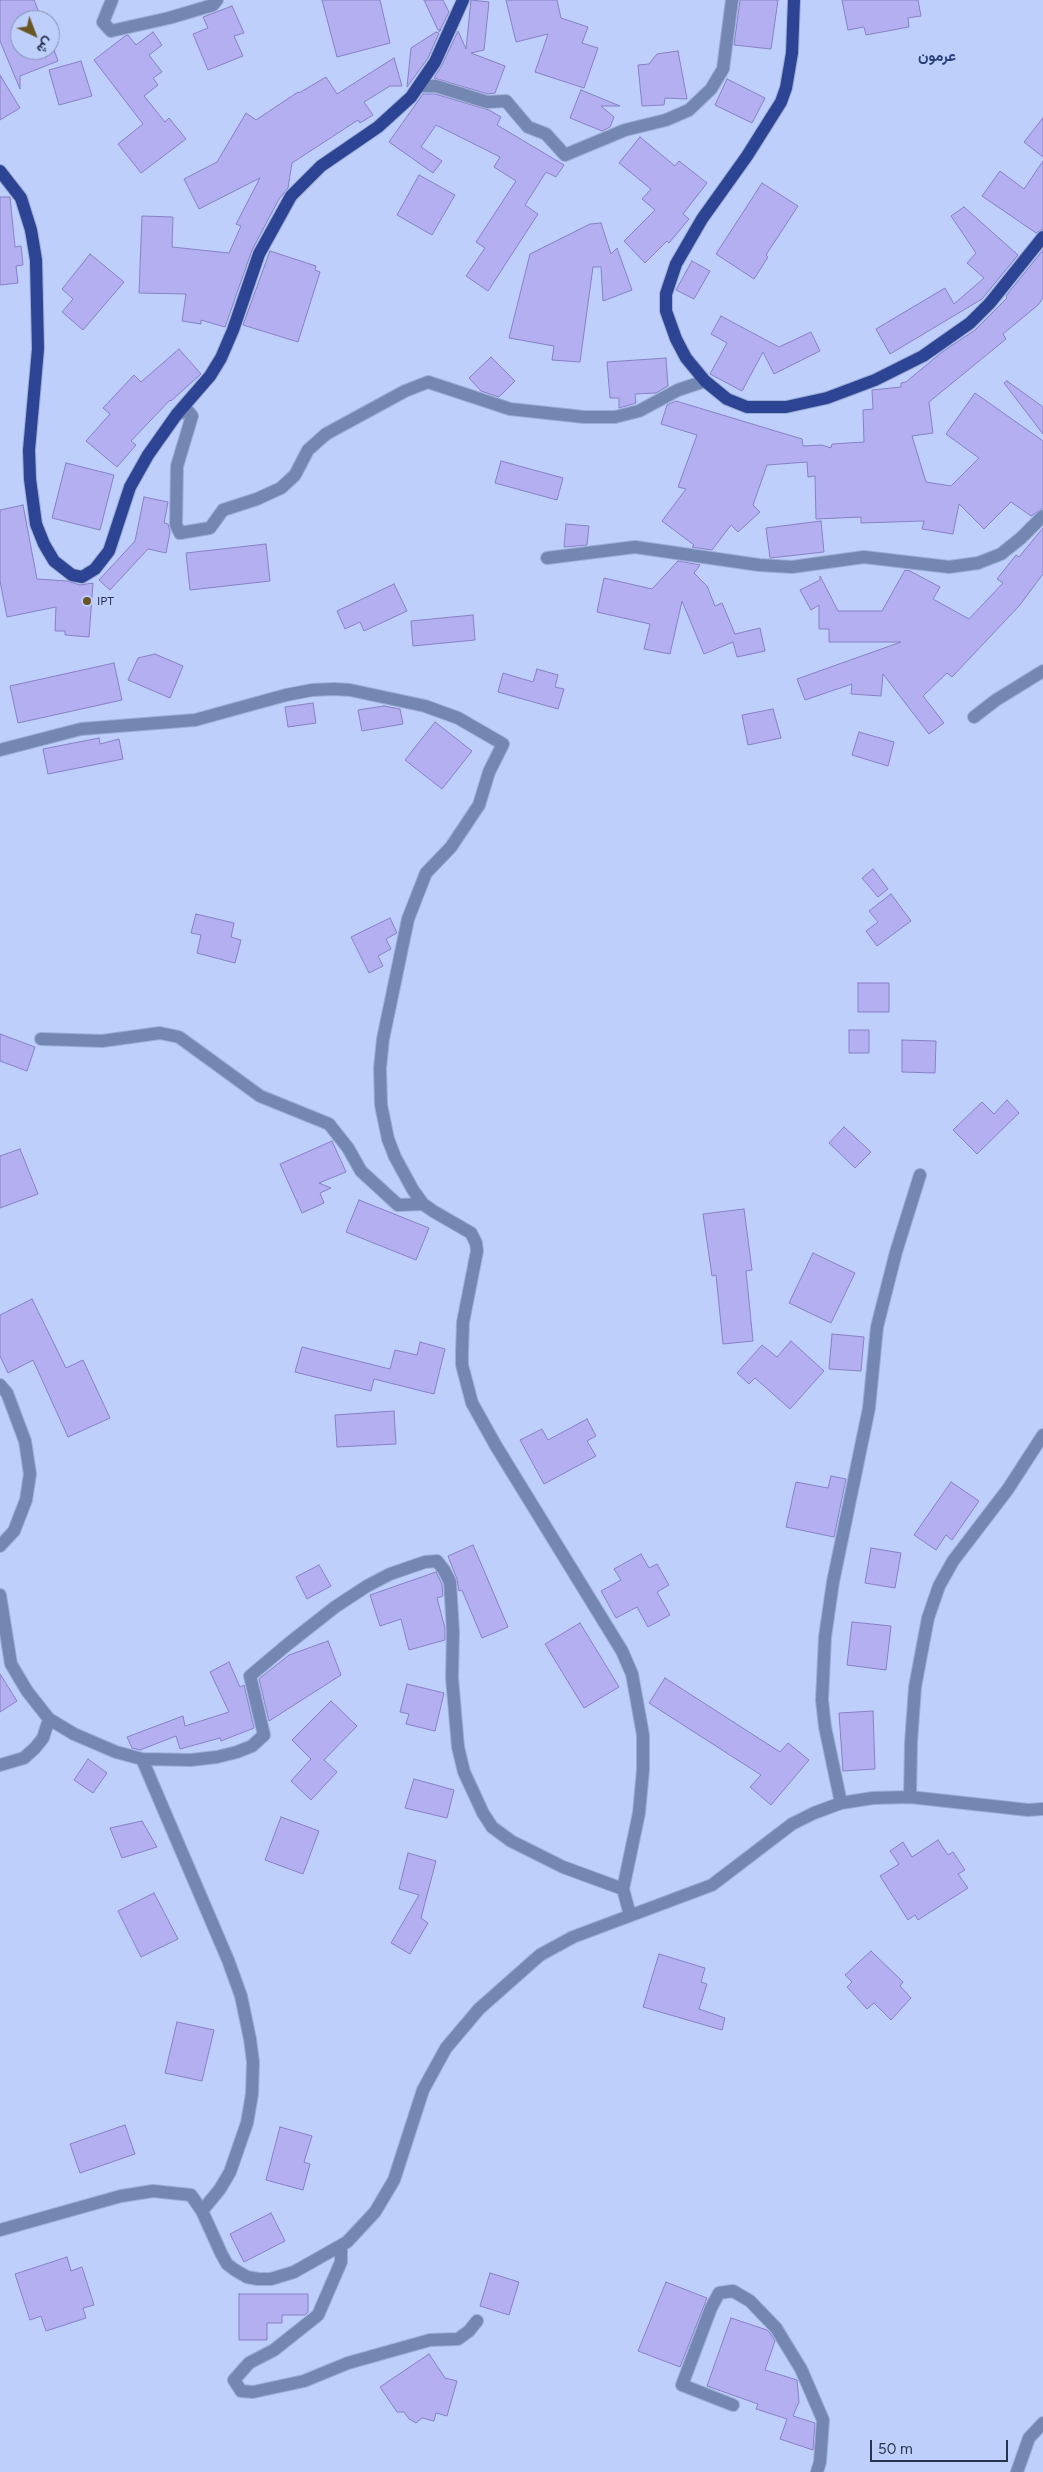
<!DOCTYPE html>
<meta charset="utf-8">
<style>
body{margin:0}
#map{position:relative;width:1043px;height:2472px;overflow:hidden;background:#bdcffa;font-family:Figtree,Vazirmatn,sans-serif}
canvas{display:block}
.north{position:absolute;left:10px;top:10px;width:50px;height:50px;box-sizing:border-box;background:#bdcffa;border:1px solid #8191b6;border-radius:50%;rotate:137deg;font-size:14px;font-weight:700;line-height:20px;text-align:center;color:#283350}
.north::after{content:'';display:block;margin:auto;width:18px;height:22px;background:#695624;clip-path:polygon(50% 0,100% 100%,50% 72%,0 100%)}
.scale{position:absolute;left:870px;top:2440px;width:138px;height:22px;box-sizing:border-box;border:2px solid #283350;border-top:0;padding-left:6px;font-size:15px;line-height:18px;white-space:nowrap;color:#283350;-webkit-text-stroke:4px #bdcffa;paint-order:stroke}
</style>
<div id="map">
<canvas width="1043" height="2472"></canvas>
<div class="north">ش</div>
<div class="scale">50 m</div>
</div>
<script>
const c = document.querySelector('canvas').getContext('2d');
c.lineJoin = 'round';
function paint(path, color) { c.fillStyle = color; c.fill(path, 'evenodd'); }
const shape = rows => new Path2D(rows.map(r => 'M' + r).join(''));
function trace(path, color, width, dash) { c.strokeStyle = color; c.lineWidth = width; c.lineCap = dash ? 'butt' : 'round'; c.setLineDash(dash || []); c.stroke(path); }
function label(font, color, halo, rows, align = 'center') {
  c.font = font + ' Figtree,Vazirmatn,sans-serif'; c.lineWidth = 4; c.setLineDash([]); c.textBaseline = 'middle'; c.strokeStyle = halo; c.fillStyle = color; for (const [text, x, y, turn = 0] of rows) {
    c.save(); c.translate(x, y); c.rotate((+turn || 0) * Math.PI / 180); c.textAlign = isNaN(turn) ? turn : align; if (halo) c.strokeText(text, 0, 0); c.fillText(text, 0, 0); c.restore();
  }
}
const building = shape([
 [0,0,34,0,42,20,20,20,20,50,54,50,58,61,20,76,20,89,0,41,0,0],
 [322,0,380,0,390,43,337,57,322,0],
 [424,0,443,0,449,12,439,32,441,30,438,30,424,0],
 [471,0,489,2,484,50,471,53,505,66,495,93,488,94,434,78,442,65,458,31,466,49,471,0],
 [506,0,557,0,561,18,588,27,582,43,598,48,584,88,535,72,548,34,516,42,506,0],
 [740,0,778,0,771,49,734,45,740,0],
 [842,0,918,0,921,16,908,18,909,27,866,35,864,27,848,30,842,0],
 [232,6,244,33,234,36,243,56,208,70,193,34,208,28,203,17,232,6],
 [153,32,162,45,149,55,162,72,153,78,158,85,144,96,165,122,169,118,186,139,141,173,118,144,143,124,94,60,125,36,128,35,136,45,153,32],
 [436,32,439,33,428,58,407,87,411,48,436,32],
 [678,51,687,99,665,98,664,105,642,106,638,65,649,64,657,54,678,51],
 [394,58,402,86,390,86,364,102,373,115,360,123,358,120,292,163,288,188,279,199,252,250,225,327,201,320,201,324,182,321,186,294,139,293,142,216,173,217,172,247,229,253,241,226,236,224,260,178,199,209,184,179,217,162,246,113,256,120,298,92,299,93,326,77,337,94,394,58],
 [81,61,92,96,59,105,49,70,81,61],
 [0,75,20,108,0,120,0,75],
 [727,79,765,98,752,123,715,105,727,79],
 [581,90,620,106,601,106,614,117,610,127,602,131,570,118,581,90],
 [423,94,435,94,489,110,501,117,497,125,564,165,556,177,546,172,525,205,538,214,488,291,466,276,485,248,476,242,516,181,494,167,500,157,436,125,421,147,442,161,433,173,389,142,423,94],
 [1043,118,1043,157,1024,142,1043,118],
 [640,137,675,166,679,161,707,183,683,214,689,219,669,243,667,241,645,263,624,241,655,210,642,199,651,189,619,163,640,137],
 [1043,161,1043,229,1036,233,982,196,1000,171,1024,189,1043,161],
 [419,175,455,195,432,235,397,215,419,175],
 [762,183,798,206,766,255,768,257,754,279,716,254,762,183],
 [0,197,10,197,15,247,21,246,23,265,16,266,18,283,0,285,0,197],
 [964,207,1018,255,982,299,890,354,876,329,945,288,954,304,984,278,967,263,976,253,951,216,964,207],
 [601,223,611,254,617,248,632,290,603,301,601,267,593,267,580,362,552,360,554,346,509,338,530,254,590,224,601,223],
 [1043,250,1043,298,1038,305,1003,334,1006,339,929,402,933,433,912,436,926,482,951,486,979,458,946,434,975,393,1043,441,1043,508,1031,516,1011,502,984,529,959,504,953,534,922,529,924,521,861,523,861,517,816,519,815,476,808,477,807,462,767,465,753,505,760,512,738,532,731,525,712,550,692,547,694,545,662,521,686,489,678,487,697,435,661,424,667,405,676,401,802,439,803,446,822,445,831,448,832,444,864,442,863,410,873,409,872,390,901,387,901,383,906,382,942,352,975,330,1007,298,1006,296,1043,250],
 [270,251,316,266,315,270,320,272,298,342,243,325,270,251],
 [90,254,124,282,83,330,62,312,73,299,62,289,90,254],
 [692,261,710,271,694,299,676,290,692,261],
 [721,316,779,347,811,332,820,351,774,374,763,352,742,391,710,374,727,343,711,334,721,316],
 [179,349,201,374,171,401,170,400,131,441,136,445,117,467,86,441,110,414,103,408,134,375,141,382,179,349],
 [491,357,515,381,499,397,481,391,469,378,491,357],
 [666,358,668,386,656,393,635,394,636,403,619,408,619,398,610,398,607,362,666,358],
 [1007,381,1043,407,1043,434,1004,383,1007,381],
 [501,461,563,478,557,500,495,483,501,461],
 [66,463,114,475,100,530,52,518,66,463],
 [144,497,168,502,164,523,168,524,170,532,166,553,148,549,110,590,99,580,135,541,144,497],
 [23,505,37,579,67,581,80,585,93,583,89,637,65,635,65,631,55,631,56,607,7,617,0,581,0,510,23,505],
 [821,521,824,552,770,558,766,528,821,521],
 [566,524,589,526,587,545,564,547,566,524],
 [1043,528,1043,574,1019,606,952,677,947,673,923,696,944,723,929,734,883,674,881,696,851,694,852,684,805,700,797,679,901,642,829,642,829,629,819,629,819,605,811,610,800,590,820,580,820,576,838,611,882,611,905,570,910,571,940,587,933,599,969,619,1003,583,997,579,1016,555,1019,557,1043,528],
 [266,544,270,581,190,590,186,553,266,544],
 [678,561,700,565,694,573,707,586,715,606,722,603,735,634,760,628,765,651,737,657,733,642,704,654,682,601,670,654,644,649,650,624,597,612,604,578,652,589,678,561],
 [394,584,407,611,364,631,360,622,345,629,337,611,394,584],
 [473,615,475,640,413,646,411,621,473,615],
 [155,654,183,666,170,698,128,680,138,658,155,654],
 [114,663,122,700,18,723,10,686,114,663],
 [537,669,558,675,555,687,564,689,558,709,498,692,503,673,533,682,537,669],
 [313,703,316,723,288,727,285,707,313,703],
 [384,706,400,709,403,724,362,731,358,710,384,706],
 [773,709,781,738,748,745,742,715,773,709],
 [435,722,472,751,442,789,405,760,435,722],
 [859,732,894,742,888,766,852,755,859,732],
 [99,738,100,744,119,739,123,759,48,774,43,749,99,738],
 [873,869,888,889,878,897,862,878,873,869],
 [891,894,911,921,877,946,866,931,878,922,869,911,891,894],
 [196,914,234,923,231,937,241,940,235,963,197,953,201,935,191,933,196,914],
 [390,918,397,933,386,939,391,949,378,956,383,966,369,973,351,937,390,918],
 [858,983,889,983,889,1012,858,1012,858,983],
 [849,1030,869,1030,869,1053,849,1053,849,1030],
 [0,1034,35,1047,27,1071,0,1061,0,1034],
 [902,1040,936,1041,935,1073,902,1072,902,1040],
 [1007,1100,1019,1113,977,1154,953,1130,982,1102,994,1114,1007,1100],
 [844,1127,871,1152,855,1168,829,1143,844,1127],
 [332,1141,346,1172,319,1183,331,1188,320,1193,324,1203,302,1213,280,1164,332,1141],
 [20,1149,38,1194,0,1208,0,1156,20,1149],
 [359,1200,429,1228,416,1260,346,1232,359,1200],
 [744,1209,752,1270,746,1271,753,1341,723,1344,716,1275,712,1276,703,1214,744,1209],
 [813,1253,855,1273,831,1323,789,1303,813,1253],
 [32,1299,66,1368,83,1360,110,1418,68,1437,33,1360,8,1373,0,1356,0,1315,32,1299],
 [832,1334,864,1337,861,1371,829,1369,832,1334],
 [791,1341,824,1371,790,1409,755,1378,749,1384,737,1373,762,1345,777,1357,791,1341],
 [420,1342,445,1349,434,1394,374,1379,371,1391,295,1372,302,1347,390,1369,395,1350,417,1355,420,1342],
 [394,1411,396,1444,337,1447,335,1415,394,1411],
 [587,1419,596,1436,587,1441,596,1456,544,1484,520,1440,542,1429,548,1440,587,1419],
 [831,1476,846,1479,834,1537,786,1527,796,1482,828,1488,831,1476],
 [951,1482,979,1501,952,1540,946,1535,936,1550,914,1535,951,1482],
 [473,1545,508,1627,482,1638,462,1590,459,1591,457,1579,448,1556,473,1545],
 [871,1548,901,1553,895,1588,865,1583,871,1548],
 [641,1554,649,1568,657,1564,669,1585,657,1592,670,1615,648,1627,637,1607,616,1618,601,1591,621,1580,614,1569,641,1554],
 [319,1565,331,1586,307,1599,296,1577,319,1565],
 [436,1572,442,1584,443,1596,437,1598,445,1628,445,1640,409,1650,401,1619,380,1626,370,1595,436,1572],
 [852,1622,891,1626,886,1670,847,1665,852,1622],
 [580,1623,619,1687,584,1708,545,1644,580,1623],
 [328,1641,341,1675,269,1721,259,1679,289,1655,328,1641],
 [229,1662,240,1687,244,1685,254,1728,221,1741,220,1738,180,1749,176,1736,140,1750,132,1748,127,1737,183,1716,185,1726,229,1712,210,1672,229,1662],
 [0,1674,17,1701,0,1712,0,1674],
 [665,1678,780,1752,788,1743,809,1760,771,1805,750,1787,761,1775,649,1703,665,1678],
 [407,1684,444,1693,435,1731,406,1724,409,1714,400,1712,407,1684],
 [331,1701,357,1726,324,1760,337,1772,311,1800,291,1781,311,1759,292,1740,331,1701],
 [873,1711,875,1769,843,1771,839,1713,873,1711],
 [88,1759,107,1773,93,1793,74,1780,88,1759],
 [414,1779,454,1790,447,1818,405,1808,414,1779],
 [281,1817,319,1831,303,1874,265,1860,281,1817],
 [142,1821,157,1847,122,1858,110,1828,142,1821],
 [938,1840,948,1855,953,1852,965,1870,958,1874,968,1888,918,1920,915,1915,908,1920,880,1876,899,1864,890,1851,903,1842,912,1857,938,1840],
 [408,1853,436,1861,421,1918,428,1923,410,1954,391,1943,419,1895,399,1889,408,1853],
 [154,1893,178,1939,141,1957,118,1911,154,1893],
 [871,1951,903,1982,900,1986,911,1998,891,2020,874,2003,867,2009,847,1987,852,1982,845,1975,871,1951],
 [659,1954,705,1968,701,1982,707,1984,699,2009,725,2018,722,2030,643,2007,659,1954],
 [177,2022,214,2030,202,2081,165,2073,177,2022],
 [125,2125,135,2154,80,2173,70,2144,125,2125],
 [280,2127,312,2136,304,2162,310,2164,303,2190,266,2180,280,2127],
 [271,2213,285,2241,244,2262,230,2234,271,2213],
 [67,2257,71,2271,82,2267,94,2305,83,2308,86,2318,46,2331,41,2316,30,2320,15,2274,67,2257],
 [490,2273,519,2282,509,2315,480,2306,490,2273],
 [666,2282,707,2298,680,2367,638,2351,666,2282],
 [239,2294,308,2294,308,2312,305,2315,282,2315,282,2323,267,2323,267,2340,239,2340,239,2294],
 [731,2318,767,2330,770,2333,775,2341,765,2370,797,2380,799,2402,793,2416,815,2423,813,2450,780,2439,787,2419,756,2409,758,2404,707,2386,731,2318],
 [429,2354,445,2378,457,2381,447,2416,436,2413,434,2421,422,2418,416,2423,409,2419,404,2412,397,2412,380,2387,429,2354]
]);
const minor = shape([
 [112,0,103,22,111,31,169,18,213,5,217,0],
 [419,86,436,86,487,102,506,101,528,127,546,134,565,155,625,130,666,120,689,110,711,89,723,69,732,0],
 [177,414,188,411,192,416,177,466,176,525,180,533,210,528,223,510,257,499,281,488,295,475,308,450,326,434,405,391,428,382,510,409,584,417,615,417,639,411,678,390,705,381],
 [547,558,635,547,759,565,792,567,864,557,949,567,978,563,1001,554,1021,538,1043,516],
 [974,717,996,700,1043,671],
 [0,750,81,729,195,720,286,695,312,690,334,689,350,690,425,706,458,718,503,744,489,772,479,805,451,847,426,873,408,919,383,1039,380,1068,381,1105,388,1139,395,1157,413,1190,423,1204,433,1211,471,1233,476,1243,477,1251,463,1322,462,1353,462,1365,472,1403,496,1446,622,1651,632,1674,643,1735,643,1770,639,1813,623,1889],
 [41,1039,102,1041,160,1033,179,1037,260,1096,329,1124,348,1148,361,1171,398,1205,423,1204],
 [0,1385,7,1393,25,1441,30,1474,26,1500,14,1531,0,1546],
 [0,1595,11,1664,27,1691,49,1719,74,1734,116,1752,142,1759,191,1760,217,1757,237,1752,252,1746,264,1735,250,1676,288,1644,335,1607,367,1586,390,1574,425,1562,437,1561,444,1570,450,1582,453,1632,452,1678,458,1747,464,1772,483,1813,492,1827,511,1841,563,1867,623,1889,630,1915],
 [142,1759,228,1960,241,1996,250,2039,253,2062,252,2094,247,2123,230,2172,220,2189,202,2211],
 [0,1765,24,1758,35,1748,43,1738,49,1719],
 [910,1797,911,1743,915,1687,928,1618,939,1586,953,1561,1008,1489,1043,1435],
 [841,1803,825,1727,822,1700,825,1637,833,1582,869,1408,877,1327,896,1252,920,1175],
 [0,2230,121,2196,153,2191,191,2195,202,2211,221,2253,227,2264,235,2270,247,2277,258,2279,271,2279,294,2272,347,2242,375,2212,394,2180,423,2090,446,2048,479,2009,540,1955,573,1937,712,1885,792,1824,814,1813,841,1803,873,1798,910,1797,1028,1810,1043,1809],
 [341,2246,341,2262,318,2315,274,2350,249,2363,234,2380,241,2391,253,2392,304,2381,348,2363,430,2340,458,2339,469,2331,477,2321],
 [733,2405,682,2385,711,2308,719,2293,733,2291,750,2301,776,2328,801,2369,814,2399,823,2420,820,2462,817,2472],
 [1017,2472,1029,2438,1043,2423]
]);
const major = shape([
 [794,0,792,53,786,88,781,102,747,156,702,219,676,264,666,294,666,311,676,339,686,358,705,381,727,399,747,407,786,407,827,398,875,380,923,356,970,323,990,303,1043,237],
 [0,171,21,198,31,230,36,260,38,349,29,450,30,479,36,524,44,544,54,561,72,575,82,577,95,569,109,551,130,487,148,455,177,414,210,376,221,358,233,330,259,254,291,196,321,166,378,127,411,97,435,62,463,0]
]);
const markers = [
 [87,601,5,"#695624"]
];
const poiNames = [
 ["IPT",97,601]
];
const quarterNames = [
 ["عرمون",937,57]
];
paint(building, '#b4aff1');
trace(building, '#8780c7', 1);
trace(minor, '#9cadd5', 14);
trace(major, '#9cadd5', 14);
trace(minor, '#7486b2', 12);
trace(major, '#2c4493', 12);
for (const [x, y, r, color] of markers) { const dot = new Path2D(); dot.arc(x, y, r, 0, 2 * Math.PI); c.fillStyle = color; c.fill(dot); trace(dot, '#bdcffa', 2); }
label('12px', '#283350', '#bdcffa', poiNames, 'left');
label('bold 15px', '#2a3e7b', '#bdcffa', quarterNames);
</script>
